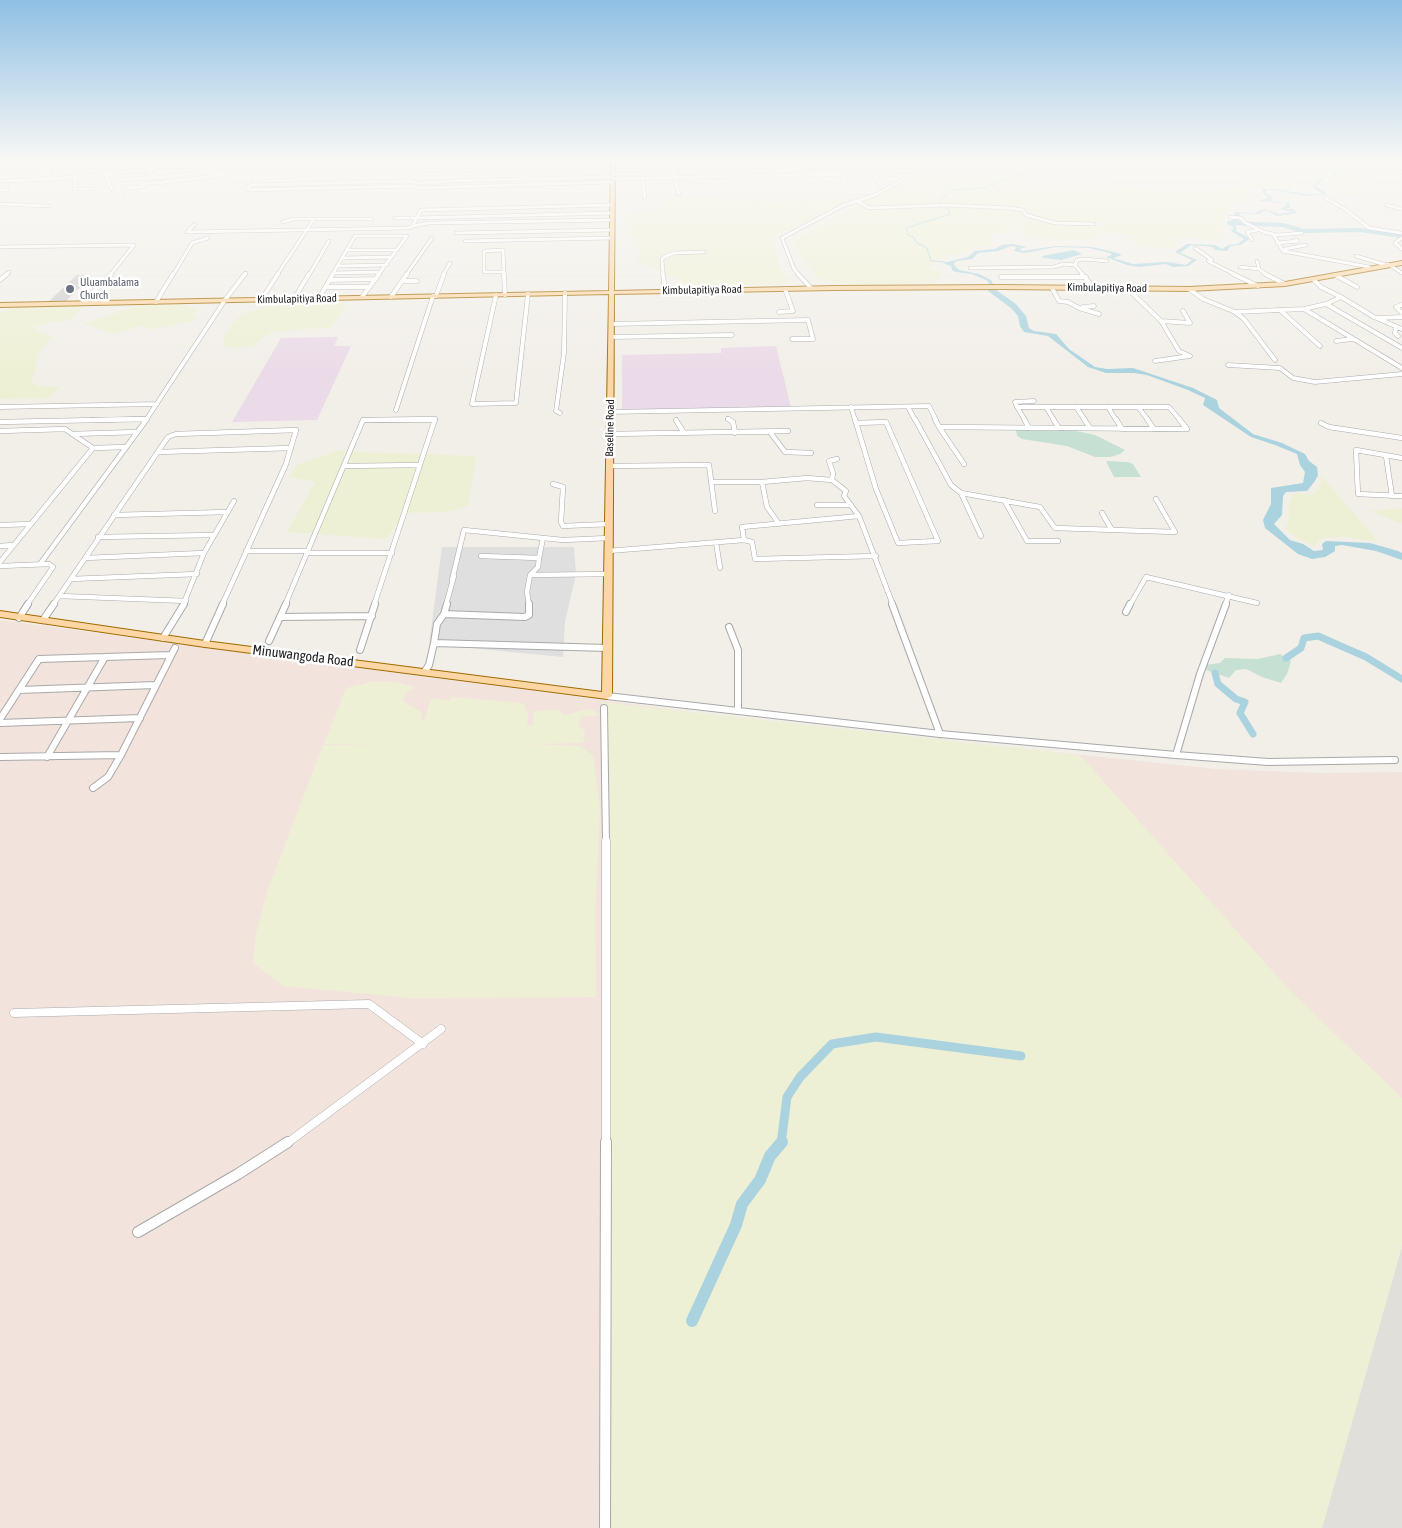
<!DOCTYPE html>
<style>
body{margin:0}
canvas{display:block;background:#f2efe9}
</style>
<canvas width="1402" height="1528"></canvas>
<script>
const c = document.querySelector('canvas').getContext('2d');
c.lineJoin = 'round';
function paint(path, color) { c.fillStyle = color; c.fill(path, 'evenodd'); }
const shape = rows => new Path2D(rows.map(r => 'M' + r).join(''));
function trace(path, color, width, dash) { c.strokeStyle = color; c.lineWidth = width; c.lineCap = dash ? 'butt' : 'round'; c.setLineDash(dash || []); c.stroke(path); }
function label(font, color, halo, rows, align = 'center') {
  c.font = font + ' "Asap Condensed",sans-serif'; c.lineWidth = 5; c.setLineDash([]); c.textBaseline = 'middle'; c.strokeStyle = halo; c.fillStyle = color; for (const [text, x, y, turn = 0] of rows) {
    c.save(); c.translate(x, y); c.rotate((+turn || 0) * Math.PI / 180); c.textAlign = isNaN(turn) ? turn : align; if (halo) c.strokeText(text, 0, 0); c.fillText(text, 0, 0); c.restore();
  }
}
const residential = shape([
 [442,547,574,547,576,574,565,622,563,657,429,644]
]);
const industrial = shape([
 [338,337,334,346,351,346,317,420,232,422,281,338],
 [776,346,791,407,622,411,622,355,721,353,721,348]
]);
const religious = shape([
 [77,275,92,275,64,303,47,303]
]);
const military = shape([
 [0,620,758,721,1216,769,1321,773,1402,772,1402,1246,1322,1528,0,1528]
]);
const airport = shape([
 [1402,1246,1402,1528,1322,1528]
]);
const farmland = shape([
 [919,160,1071,160,1055,169,1029,174,1024,180,1046,183,1098,179,1104,183,1154,191,1195,193,1235,188,1258,180,1269,179,1286,181,1293,185,1281,188,1260,186,1255,190,1255,195,1233,207,1226,215,1220,220,1224,226,1219,236,1223,238,1217,240,1181,238,1170,249,1143,246,1129,240,1128,235,1102,231,1090,239,1060,240,1050,240,1049,237,1027,237,1022,231,1007,231,986,237,994,244,942,258,928,268,943,274,933,283,862,285,819,280,797,250,794,240,835,217,916,177,921,172],
 [1317,160,1402,160,1402,167,1368,167,1353,172,1371,185,1367,190,1358,194,1341,195,1326,189,1324,185,1326,179,1335,177,1341,171],
 [703,198,772,202,855,200,773,237,779,265,789,284,691,286,636,261,641,248,628,232,623,216,660,209,671,199],
 [344,299,345,308,330,328,297,329,274,332,260,339,255,346,232,348,224,346,224,336,233,323,243,312,259,310,264,300],
 [183,303,197,310,194,313,197,320,149,330,144,325,113,334,83,323,106,317,118,311,127,310,139,304],
 [84,305,72,319,33,326,35,331,52,336,36,357,36,370,31,381,37,386,60,387,48,398,0,399,0,312,15,306],
 [337,451,476,456,468,506,446,512,405,513,386,539,287,532,315,482,290,477,296,467,298,464],
 [1321,475,1379,542,1344,537,1320,539,1315,547,1297,538,1284,529,1289,522,1289,502,1294,493,1315,494,1321,485],
 [1402,508,1402,524,1370,511],
 [371,682,394,682,415,687,405,694,403,701,422,713,421,721,425,720,429,704,433,698,450,701,451,697,522,703,528,712,527,725,533,725,534,711,558,710,564,715,587,709,595,711,598,716,583,716,579,720,578,725,585,731,583,743,529,744,580,746,593,756,600,808,595,914,596,997,412,998,283,986,253,963,256,934,267,892,323,745,399,744,324,744,346,688],
 [602,702,1080,755,1291,992,1402,1098,1402,1246,1322,1528,605,1528,607,899]
]);
const wetland = shape([
 [1030,429,1071,430,1095,435,1125,450,1120,454,1110,457,1095,457,1067,446,1022,439,1017,436,1016,430],
 [1106,461,1127,462,1133,464,1141,477,1114,477],
 [1280,654,1291,661,1287,674,1281,683,1262,677,1246,669,1236,670,1229,678,1206,670,1205,665,1220,663,1225,658,1258,659]
]);
const water = shape([
 [1311,160,1324,166,1316,169,1319,172,1324,173,1330,169,1338,172,1335,176,1324,178,1316,186,1328,194,1305,196,1281,191,1266,190,1266,193,1272,197,1271,201,1289,203,1290,207,1286,209,1293,209,1297,213,1277,216,1266,210,1259,214,1240,213,1241,220,1231,223,1237,227,1236,231,1249,238,1248,240,1240,245,1231,246,1227,251,1215,250,1213,247,1191,245,1180,253,1197,260,1188,266,1173,267,1166,264,1139,267,1127,265,1106,257,1112,255,1110,253,1089,248,1056,247,1025,253,1014,251,1017,247,1011,246,998,251,978,253,972,259,956,261,953,264,959,270,979,274,991,280,996,290,1016,304,1026,316,1029,328,1034,331,1056,334,1069,349,1095,367,1107,369,1133,368,1193,388,1217,400,1219,408,1253,434,1282,443,1305,454,1309,461,1317,467,1318,475,1315,481,1307,491,1286,492,1283,496,1282,515,1274,524,1290,540,1303,544,1314,551,1323,550,1322,544,1326,541,1370,543,1398,551,1402,553,1402,560,1376,551,1342,545,1335,546,1335,551,1325,557,1312,559,1298,554,1265,528,1263,520,1271,504,1271,488,1303,483,1305,472,1300,465,1297,454,1275,445,1251,437,1203,405,1205,398,1188,390,1147,375,1134,373,1106,373,1088,367,1048,336,1024,332,1020,326,1018,316,1011,308,988,291,989,283,986,280,972,274,956,272,952,270,951,266,943,263,968,257,975,251,995,249,1002,245,1012,244,1027,247,1019,249,1022,251,1056,246,1092,247,1118,253,1122,255,1113,258,1133,264,1167,262,1186,265,1192,260,1175,252,1187,244,1215,245,1222,249,1229,245,1238,244,1244,239,1231,231,1234,228,1227,222,1235,219,1234,212,1254,213,1264,209,1279,214,1294,212,1280,209,1286,206,1285,203,1259,201,1269,198,1262,192,1263,189,1277,189,1306,194,1323,194,1313,188,1313,185,1317,183,1316,180,1332,176,1334,172,1330,171,1325,174,1315,172,1313,168,1321,165],
 [1074,250,1082,254,1061,260,1043,258,1042,256]
]);
const stream = shape([
 [945,262,931,261,927,248,917,243,913,237,908,235,906,228,950,214,949,210,941,203,941,198,953,190,985,188,1029,171,1032,168,1059,164,1058,162,1062,160]
]);
const canalFar3 = shape([
 [1229,223,1283,225,1304,231,1360,230,1402,236]
]);
const canalFar2 = shape([
 [1286,658,1301,648,1304,638,1318,636,1366,657,1402,679],
 [1215,673,1218,684,1236,699,1245,702,1240,713,1253,734]
]);
const canalFar1 = shape([
 [781,1144,787,1097,800,1077,832,1044,876,1037,1021,1056]
]);
const canal = shape([
 [692,1321,736,1225,742,1204,760,1180,770,1156,782,1142]
]);
const minorFar5 = shape([
 [430,160,423,174,439,174,446,160],
 [465,160,459,174,475,174,480,160],
 [594,160,612,160],
 [656,160,659,178],
 [670,160,679,194],
 [704,160,733,161],
 [730,160,746,167,754,175],
 [1124,160,1124,164,1132,170],
 [671,161,684,160],
 [372,162,410,161],
 [429,162,445,162],
 [464,163,479,163],
 [31,164,74,163],
 [156,167,216,166],
 [151,171,163,160],
 [44,172,59,172,51,178,33,180,44,172],
 [44,172,54,165,46,165,47,163],
 [150,172,156,178,209,171,214,170,220,160],
 [776,172,841,160],
 [384,174,391,160],
 [613,174,641,174,640,160],
 [843,174,846,182],
 [873,174,880,185],
 [307,175,314,160],
 [364,175,372,160],
 [76,176,74,189,93,189],
 [325,176,335,160],
 [401,176,411,160],
 [287,177,297,160],
 [270,178,281,160],
 [340,178,352,160],
 [642,178,645,198],
 [613,179,781,175,881,174,909,176],
 [42,180,154,169],
 [120,180,154,177],
 [253,180,265,160],
 [0,181,33,180],
 [414,181,413,186,247,190,249,186,253,185,414,181],
 [445,181,612,177],
 [158,183,224,175,222,172,210,174,209,171],
 [413,183,445,182],
 [413,186,420,188,612,182],
 [0,190,7,190],
 [112,190,106,176,113,175],
 [124,191,126,188,143,187,143,184,158,182],
 [1325,198,1345,209,1369,228,1402,233],
 [857,201,869,208,946,205,1009,208,1023,210,1026,215,1055,223,1094,224],
 [0,204,49,206],
 [1386,205,1402,209],
 [1230,217,1241,218,1244,222,1264,232,1277,235,1302,233],
 [395,218,416,218],
 [416,218,612,213],
 [283,222,294,219,372,219],
 [195,224,187,232,407,228,412,227,421,210,612,205],
 [413,226,429,223,612,220],
 [456,233,612,230],
 [1273,234,1283,251,1369,267],
 [1402,238,1395,243,1402,249],
 [1252,240,1247,232,1258,230],
 [465,241,612,238],
 [1277,243,1298,241,1295,240],
 [0,247,134,245,110,275],
 [1195,248,1212,260,1208,261,1236,275],
 [1285,249,1306,245],
 [348,250,397,250],
 [503,250,504,272,484,272,484,251,503,250],
 [1356,256,1386,265],
 [343,258,392,257],
 [1257,261,1259,269,1267,275],
 [1388,264,1402,273],
 [1075,265,1083,275],
 [339,266,387,265],
 [1240,267,1259,269],
 [970,268,1054,267,1063,264,1075,265,1077,260,1084,259,1107,261],
 [504,272,504,275],
 [334,273,381,272],
 [6,275,9,272],
 [173,275,192,243,208,238],
 [245,275,246,273],
 [277,275,314,219],
 [309,275,329,241],
 [332,275,355,236,407,236],
 [378,275,407,236],
 [406,275,432,238],
 [443,275,450,263],
 [663,275,662,259,666,256,674,253,704,252],
 [799,275,794,269,782,238,842,206,875,195,915,173,910,160]
]);
const minorFar4 = shape([
 [504,274,505,295],
 [663,274,665,291],
 [798,274,811,288],
 [1082,274,1095,289],
 [1233,274,1258,286],
 [1265,274,1285,284],
 [1335,275,1357,287],
 [1001,277,1086,277],
 [0,280,7,274],
 [330,280,376,279],
 [1314,280,1321,287,1341,297,1326,304,1402,348],
 [402,281,417,281],
 [325,287,370,287],
 [1052,288,1059,301,1068,302,1079,308,1099,314],
 [1128,289,1161,321,1179,351,1190,356,1155,361],
 [1189,289,1203,299,1235,312,1244,319,1275,360],
 [496,295,472,404,516,403,528,294],
 [436,296,444,274],
 [362,297,379,274],
 [391,297,407,274],
 [1341,297,1374,317,1402,329],
 [319,298,333,274],
 [294,299,309,274],
 [261,300,278,274],
 [156,302,173,274],
 [83,303,111,274],
 [1402,305,1396,307,1402,313],
 [1083,307,1094,306],
 [1304,309,1326,304],
 [1280,310,1320,346],
 [779,312,793,311,785,289],
 [1235,312,1304,309,1402,368],
 [1378,318,1402,317],
 [1161,321,1190,323,1183,311],
 [611,324,808,320,813,339,792,339],
 [1396,328,1395,333,1398,336],
 [611,337,732,335],
 [1336,341,1352,339],
 [1228,365,1280,368,1293,378,1315,382,1402,374],
 [0,407,157,404],
 [851,407,855,420],
 [908,407,915,420],
 [1017,407,1015,402,1034,401],
 [1076,407,1085,420],
 [1108,407,1116,420],
 [1138,407,1148,420],
 [396,410,433,296],
 [610,412,929,406,936,420],
 [560,413,556,411,564,353,565,293],
 [728,419,730,420],
 [91,420,147,419],
 [146,420,225,300,245,274],
 [363,420,435,420],
 [1025,420,1017,407,1046,407],
 [1054,420,1046,407,1169,407,1180,420]
]);
const minorFar3 = shape([
 [728,419,733,422,735,433],
 [855,419,876,489,898,543,938,541,886,422,856,423],
 [915,419,951,485,961,493,1040,507,1055,528,1175,532,1156,499],
 [935,419,939,427,1059,428],
 [1024,419,1029,428],
 [1053,419,1059,428],
 [1084,419,1090,428],
 [1116,419,1122,429],
 [1147,419,1154,429],
 [676,420,684,433],
 [0,422,147,419],
 [1321,423,1329,427,1402,438],
 [939,427,964,464],
 [1059,428,1187,429,1179,419],
 [0,431,65,429,93,448,0,562],
 [770,432,785,452,811,453],
 [72,434,137,432],
 [610,434,788,431],
 [93,448,126,447],
 [158,452,291,448],
 [1386,456,1392,496],
 [1402,458,1356,450,1358,494,1402,496],
 [344,466,420,465],
 [609,466,709,465,715,511],
 [832,480,846,491,844,496,859,516,893,605],
 [711,482,762,482,807,478,832,480,833,473,829,461,837,459],
 [762,482,767,507,779,524],
 [553,484,563,487,561,522,563,526,609,524],
 [961,493,981,536],
 [1004,500,1027,541,1058,541],
 [817,505,851,505],
 [1102,513,1112,530],
 [114,515,227,512],
 [0,525,31,524],
 [98,537,214,535],
 [744,540,742,527,859,516],
 [716,542,720,568],
 [0,546,13,545],
 [246,551,308,551],
 [608,551,744,540,752,542,755,559,876,556],
 [307,553,392,553],
 [481,556,539,558,543,538],
 [85,558,204,553],
 [40,564,147,419],
 [0,566,49,564,53,567,27,605],
 [530,575,538,567,539,558],
 [71,579,197,574],
 [452,580,464,530,563,540,609,538],
 [60,596,186,601],
 [53,605,168,437,176,434,296,430,286,464,222,605],
 [183,605,204,553,234,501],
 [285,605,363,420,435,419,374,605],
 [446,605,454,576],
 [529,605,527,592,530,575,608,574],
 [1130,605,1146,577,1257,603],
 [1225,605,1229,595]
]);
const minorFar2 = shape([
 [447,604,444,614,525,617,529,615,529,604],
 [892,604,940,734],
 [1126,612,1130,604],
 [444,614,437,624,434,643,607,648],
 [280,617,372,616],
 [19,618,28,604],
 [43,620,54,604],
 [729,627,738,650,738,711],
 [163,638,184,604],
 [269,641,286,604],
 [205,644,223,604],
 [360,650,375,604],
 [425,671,429,665,434,643],
 [19,690,155,685],
 [607,696,940,734,1176,755,1268,762,1395,760],
 [604,708,606,842],
 [0,719,39,659,170,655],
 [0,723,140,718],
 [1176,755,1200,674,1226,604],
 [0,757,121,755],
 [47,757,105,657],
 [93,788,108,777,121,755,175,648]
]);
const minorFar1 = shape([
 [606,841,606,1144],
 [14,1013,369,1004,423,1044],
 [286,1144,441,1029]
]);
const minor = shape([
 [138,1232,238,1174,288,1142],
 [605,1528,606,1142]
]);
const tertiary = shape([
 [1385,160,1402,171,1402,174,1381,160,1385,160]
]);
const primary = shape([
 [611,160,615,160,614,291,833,286,1003,285,1189,287,1285,282,1402,261,1402,265,1285,286,1189,291,1003,289,833,290,614,294,612,696,607,699,205,647,0,617,0,611,205,641,602,692,609,294,0,307,0,303,609,291,611,160]
]);
const markers = [
 [70,289,5,"#6b7280"]
];
const farWorshipnames = [
 ["Uluambalama",80,283],
 ["Church",80,296]
];
const farStreetnames = [
 ["Kimbulapitiya Road",1107,288,1],
 ["Kimbulapitiya Road",702,290,-1],
 ["Kimbulapitiya Road",297,299,-1],
 ["Baseline Road",610,428,-89]
];
const streetNames = [
 ["Minuwangoda Road",303,656,7]
];
paint(residential, '#e0dfdf');
paint(industrial, '#ebdbe8');
paint(religious, '#d0d0d0');
paint(military, '#f3e3dd');
paint(airport, '#e1dfda');
paint(farmland, '#eef0d5');
paint(wetland, '#c6e0d4');
paint(water, '#aad3df');
trace(stream, '#aad3df', 1);
trace(canalFar3, '#aad3df', 4);
trace(canalFar2, '#aad3df', 7);
trace(canalFar1, '#aad3df', 9);
trace(canal, '#aad3df', 12);
trace(minorFar5, '#a9a9a9', 4);
trace(minorFar4, '#a9a9a9', 5);
trace(minorFar3, '#a9a9a9', 5.5);
trace(minorFar2, '#a9a9a9', 8);
trace(minorFar1, '#a9a9a9', 9);
trace(minor, '#a9a9a9', 12);
trace(tertiary, '#a9a9a9', 2);
trace(primary, '#a06b00', 2);
trace(minorFar5, '#fff', 3);
trace(minorFar4, '#fff', 4);
trace(minorFar3, '#fff', 4.5);
trace(minorFar2, '#fff', 6);
trace(minorFar1, '#fff', 8);
trace(minor, '#fff', 10);
paint(tertiary, '#fff');
paint(primary, '#fcd6a4');
const sky = c.createLinearGradient(0, 0, 0, 374);
sky.addColorStop(0, '#8fc0e4');
sky.addColorStop(0.43, '#f9f8f5');
sky.addColorStop(1, '#f9f8f500');
c.fillStyle = sky;
c.fillRect(0, 0, 1402, 374);
for (const [x, y, r, color] of markers) { const dot = new Path2D(); dot.arc(x, y, r, 0, 2 * Math.PI); c.fillStyle = color; c.fill(dot); trace(dot, '#fff', 2); }
label('11px', '#5b616d', '#fff', farWorshipnames, 'left');
label('11px', '#222', '#fff', farStreetnames);
label('14px', '#222', '#fff', streetNames);
</script>
